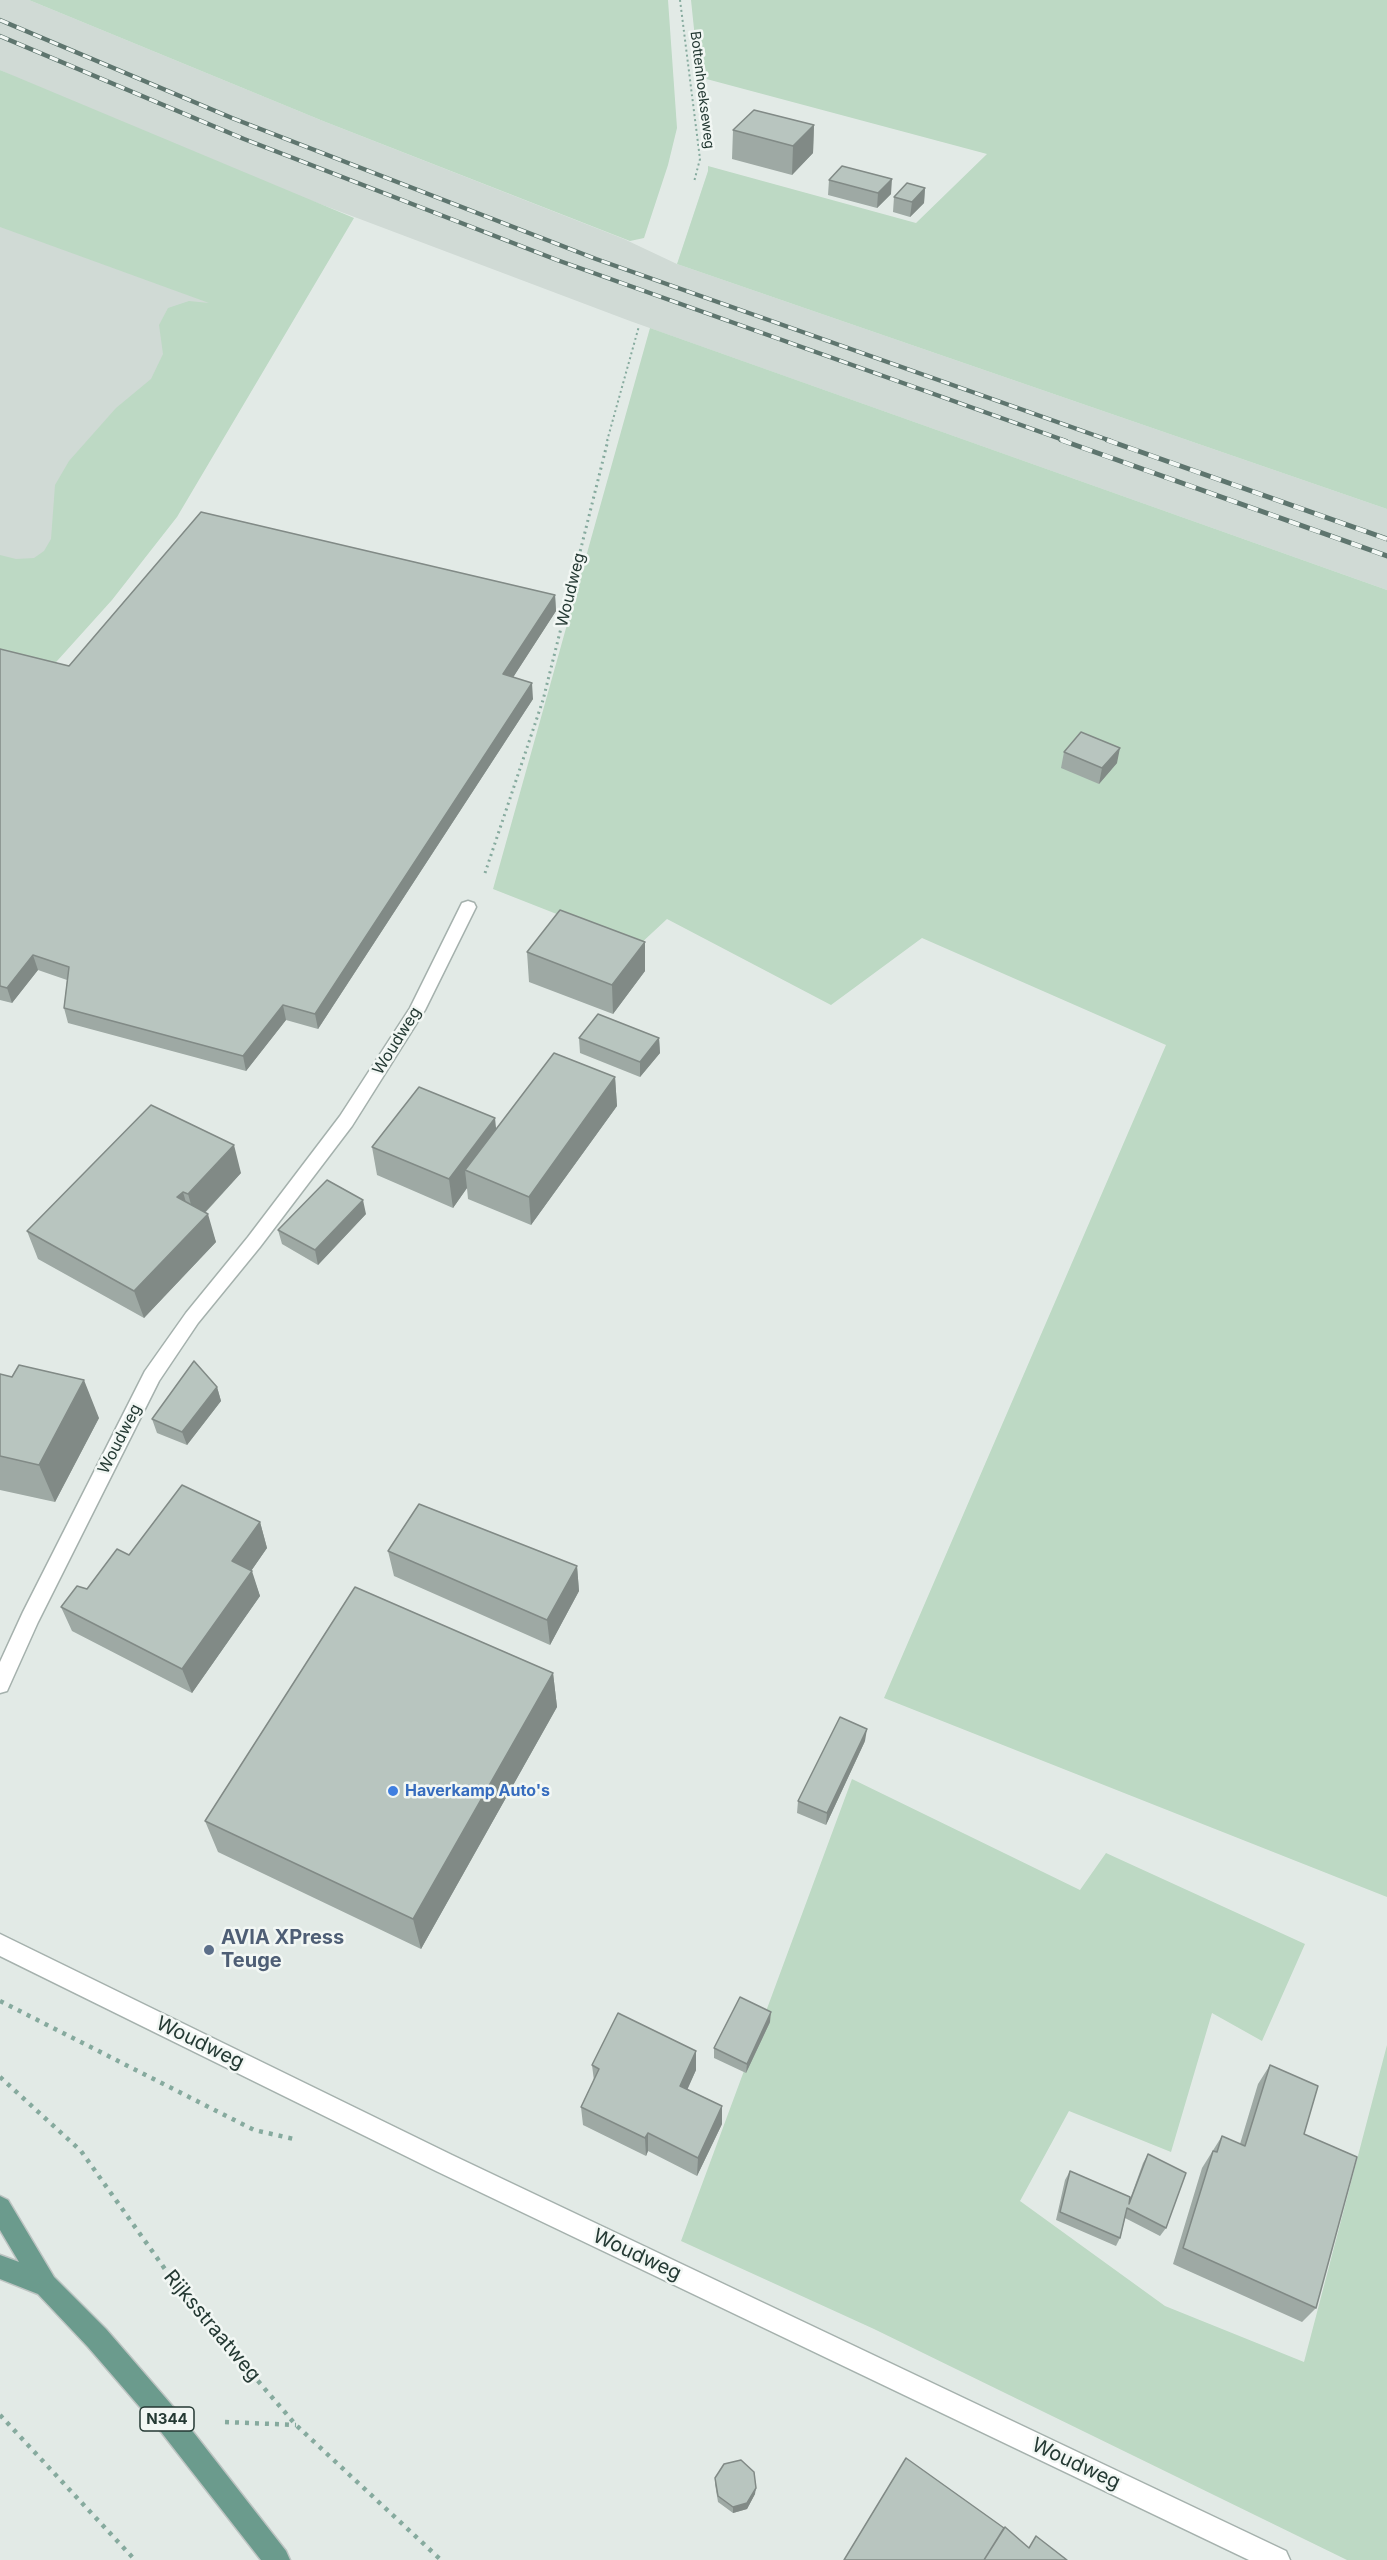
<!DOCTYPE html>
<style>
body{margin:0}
canvas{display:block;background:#e2eae6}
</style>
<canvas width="1387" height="2560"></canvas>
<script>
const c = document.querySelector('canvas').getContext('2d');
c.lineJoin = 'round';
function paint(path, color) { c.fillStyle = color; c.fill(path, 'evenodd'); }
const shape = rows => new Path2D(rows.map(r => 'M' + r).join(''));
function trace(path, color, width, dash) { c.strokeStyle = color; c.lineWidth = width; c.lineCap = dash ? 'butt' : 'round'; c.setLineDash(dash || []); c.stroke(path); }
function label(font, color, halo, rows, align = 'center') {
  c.font = font + ' Inter,sans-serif'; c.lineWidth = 5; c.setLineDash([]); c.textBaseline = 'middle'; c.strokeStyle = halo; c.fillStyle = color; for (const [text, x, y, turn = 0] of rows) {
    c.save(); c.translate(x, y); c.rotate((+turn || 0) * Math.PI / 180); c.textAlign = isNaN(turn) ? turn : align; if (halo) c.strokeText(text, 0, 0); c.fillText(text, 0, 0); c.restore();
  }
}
const built = shape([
 [0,0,29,0,323,121,624,239,677,264,1387,509,1387,590,630,321,275,187,41,89,0,70],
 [0,222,284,324,82,625,0,591]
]);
const green = shape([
 [29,0,668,0,677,128,668,165,644,238,630,241,323,121],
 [691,0,1387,0,1387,509,677,264,708,171,708,166,916,223,987,154,699,77],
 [0,70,354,218,177,517,112,600,39,681,0,669,0,555,16,559,34,558,44,551,51,539,55,485,69,461,116,408,151,379,163,354,159,325,168,308,189,301,209,303,0,227],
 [650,328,1387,590,1387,1897,884,1698,1166,1045,922,938,831,1005,667,919,638,946,493,889],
 [852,1779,1080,1890,1106,1853,1305,1944,1262,2041,1212,2013,1171,2152,1069,2111,1020,2201,1165,2306,1304,2362,1387,2045,1387,2560,1347,2560,874,2329,681,2241]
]);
const pathFar2 = shape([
 [680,0,700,159,694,182],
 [607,441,639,326]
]);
const pathFar1 = shape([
 [485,873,543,700,608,440]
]);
const path = shape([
 [0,2001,254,2130,294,2139],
 [0,2077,81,2151,182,2293,296,2425,441,2560],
 [0,2415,135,2560],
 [225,2422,296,2425]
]);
const minor = shape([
 [468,901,474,903,476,907,425,1010,352,1126,260,1247,198,1323,159,1381,38,1622,7,1691,0,1693,0,1662,23,1612,145,1371,186,1313,248,1237,340,1116,410,1008,460,907,462,903,468,901],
 [0,1934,452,2155,1286,2551,1290,2560,1249,2560,436,2171,0,1956,0,1934]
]);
const major = shape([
 [0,2196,8,2200,54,2277,106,2329,176,2410,286,2551,290,2560,261,2560,158,2428,88,2347,38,2294,0,2279,0,2255,19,2262,0,2230,0,2196]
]);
const railFar1 = shape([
 [0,20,232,118,596,259,1111,441],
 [0,36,244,139,557,260,1066,441]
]);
const rail = shape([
 [1061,440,1387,556],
 [1107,440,1387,539]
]);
const wall = shape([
 [814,125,813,153,792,175,732,159,733,130],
 [829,180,891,194,877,208,828,195],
 [925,188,924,203,910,217,893,212,894,197],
 [555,595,556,611,513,677,533,699,318,1029,286,1020,246,1071,68,1023,64,1008,67,980,38,970,12,1003,0,1000,0,649,69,666],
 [1064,752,1117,763,1099,784,1061,768],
 [527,952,645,971,613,1014,529,982],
 [579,1038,659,1038,660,1053,640,1077,580,1053],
 [615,1077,617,1106,531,1225,468,1199,467,1188,453,1208,377,1175,372,1147,496,1129],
 [241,1173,205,1213,216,1242,144,1318,38,1259,27,1231],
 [366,1214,318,1265,282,1244,278,1230],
 [0,1374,99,1418,55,1502,0,1490],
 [217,1387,221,1401,187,1445,157,1433,152,1419],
 [260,1522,267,1548,251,1571,260,1596,192,1693,72,1631,61,1607,87,1589,129,1555],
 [388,1551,577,1566,579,1591,550,1645,394,1576],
 [553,1673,557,1707,421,1949,218,1852,205,1821],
 [865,1741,826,1825,797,1813,798,1801],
 [770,2022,746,2073,714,2058,714,2048],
 [696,2051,696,2070,687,2089,722,2106,722,2124,697,2176,648,2151,646,2156,583,2125,581,2107,594,2081,592,2065],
 [1270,2065,1304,2134,1316,2308,1302,2322,1173,2264,1202,2168,1222,2136,1240,2144,1258,2084],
 [1148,2154,1166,2228,1160,2236,1125,2218,1120,2238,1116,2246,1056,2220,1065,2180,1070,2171,1130,2199,1143,2163],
 [715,2478,755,2494,747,2509,733,2513,718,2502,715,2484]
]);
const shadedWall = shape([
 [814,125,813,153,792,175,793,146],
 [892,179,891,194,877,208,878,193],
 [925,188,924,203,910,217,912,202],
 [555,595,556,611,505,690,503,674],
 [532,683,533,699,318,1029,315,1014],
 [1120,748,1117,763,1099,784,1102,768],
 [645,942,645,971,613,1014,612,985],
 [33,955,38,970,12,1003,7,988],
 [283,1005,286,1020,246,1071,243,1056],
 [659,1038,660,1053,640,1077,640,1062],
 [615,1077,617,1106,531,1225,529,1197],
 [495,1118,498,1147,465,1170,467,1188,453,1208,449,1179],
 [234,1145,241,1173,196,1222,188,1194],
 [183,1192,191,1220,177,1197],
 [363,1200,366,1214,318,1265,315,1250],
 [208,1214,216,1242,144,1318,134,1291],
 [84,1380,99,1418,55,1502,39,1465],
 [217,1387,221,1401,187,1445,182,1432],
 [260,1522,267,1548,240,1587,232,1561],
 [577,1566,579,1591,550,1645,547,1620],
 [252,1571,260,1596,192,1693,182,1669],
 [553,1673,557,1707,421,1949,413,1919],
 [867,1729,865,1741,826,1825,827,1813],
 [771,2012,770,2022,746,2073,747,2064],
 [696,2051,696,2070,681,2104,680,2086],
 [722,2106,722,2124,697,2176,698,2158],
 [648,2133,648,2151,646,2156,645,2138],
 [756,2488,755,2494,747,2509,733,2513,733,2507]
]);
const building = shape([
 [754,110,814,125,793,146,733,130,754,110],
 [842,166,892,179,878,193,829,180,842,166],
 [907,183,925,188,912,202,894,197,907,183],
 [201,512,555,595,503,674,532,683,315,1014,283,1005,243,1056,64,1008,69,967,33,955,7,988,0,986,0,649,69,666,201,512],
 [1081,732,1120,748,1102,768,1064,752,1081,732],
 [560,910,645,942,612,985,527,952,560,910],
 [598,1014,659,1038,640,1062,579,1038,598,1014],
 [554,1053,615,1077,529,1197,465,1170,554,1053],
 [419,1087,495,1118,449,1179,372,1147,419,1087],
 [151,1105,234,1145,188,1194,183,1192,177,1197,208,1214,134,1291,27,1231,151,1105],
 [327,1180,363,1200,315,1250,278,1230,327,1180],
 [194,1361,217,1387,182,1432,152,1419,194,1361],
 [19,1365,84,1380,39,1465,0,1456,0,1374,12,1377,19,1365],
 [182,1485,260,1522,232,1561,252,1571,182,1669,61,1607,77,1586,87,1589,117,1549,129,1555,182,1485],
 [419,1504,577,1566,547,1620,388,1551,419,1504],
 [355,1587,553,1673,413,1919,205,1821,355,1587],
 [840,1717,867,1729,827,1813,798,1801,840,1717],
 [740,1997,771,2012,747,2064,714,2048,740,1997],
 [618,2013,696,2051,680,2086,722,2106,698,2158,648,2133,645,2138,581,2107,599,2069,592,2065,618,2013],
 [1270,2065,1318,2086,1304,2134,1357,2157,1316,2308,1183,2248,1213,2151,1217,2152,1222,2136,1245,2146,1270,2065],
 [1148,2154,1186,2173,1166,2228,1127,2208,1120,2238,1060,2212,1070,2171,1130,2197,1129,2204,1148,2154],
 [906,2458,1004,2528,984,2560,844,2560,906,2458],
 [741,2460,754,2472,756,2488,747,2503,733,2507,718,2496,715,2478,724,2464,741,2460],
 [1005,2527,1029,2548,1036,2536,1067,2560,984,2560,1005,2527]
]);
const markers = [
 [393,1791,6,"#3f7fe0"],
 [209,1950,6,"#5c6f8a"]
];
const farStreetnames = [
 ["Bottenhoekseweg",702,90,83]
];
const shields = [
 [167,2419,54]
];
const shieldNames = [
 ["N344",167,2419]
];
const streetNames = [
 ["Woudweg",571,590,-76],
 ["Woudweg",397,1041,-58],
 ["Woudweg",120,1439,-63]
];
const shopNames = [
 ["Haverkamp Auto's",405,1791]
];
const nearServicenames = [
 ["AVIA XPress",221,1938],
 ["Teuge",221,1961]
];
const nearStreetnames = [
 ["Woudweg",200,2043,26],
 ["Woudweg",637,2255,25],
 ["Rijksstraatweg",212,2326,50],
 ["Woudweg",1076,2464,25]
];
paint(built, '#d0dad5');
paint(green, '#bdd9c4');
trace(minor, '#a5b1ad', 3);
trace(major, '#bdc4c2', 3);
trace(pathFar2, '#86aa9e', 2, [2, 3]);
trace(pathFar1, '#86aa9e', 3, [2, 4]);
trace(path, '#86aa9e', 4.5, [4, 6]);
paint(minor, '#fff');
paint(major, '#6b9b8d');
trace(railFar1, '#5e756e', 4.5);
trace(rail, '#5e756e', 5);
trace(railFar1, '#f2f7f4', 3, [9]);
trace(rail, '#f2f7f4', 4, [11]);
paint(wall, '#9ea9a4');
paint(shadedWall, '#818a86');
paint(building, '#b8c5bf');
trace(building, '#818a86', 1.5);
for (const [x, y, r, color] of markers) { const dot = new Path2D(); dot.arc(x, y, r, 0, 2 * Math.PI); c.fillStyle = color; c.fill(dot); trace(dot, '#f2f7f4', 2); }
label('14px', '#243933', '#f2f7f4', farStreetnames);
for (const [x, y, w] of shields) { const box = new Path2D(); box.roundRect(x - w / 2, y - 12, w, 24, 4.5); c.fillStyle = '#f2f7f4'; c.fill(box); trace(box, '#243933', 1.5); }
label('bold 15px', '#243933', null, shieldNames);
label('16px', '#243933', '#f2f7f4', streetNames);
label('bold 16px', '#366cbe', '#f2f7f4', shopNames, 'left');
label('bold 20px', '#4e5e75', '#f2f7f4', nearServicenames, 'left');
label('20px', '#243933', '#f2f7f4', nearStreetnames);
</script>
